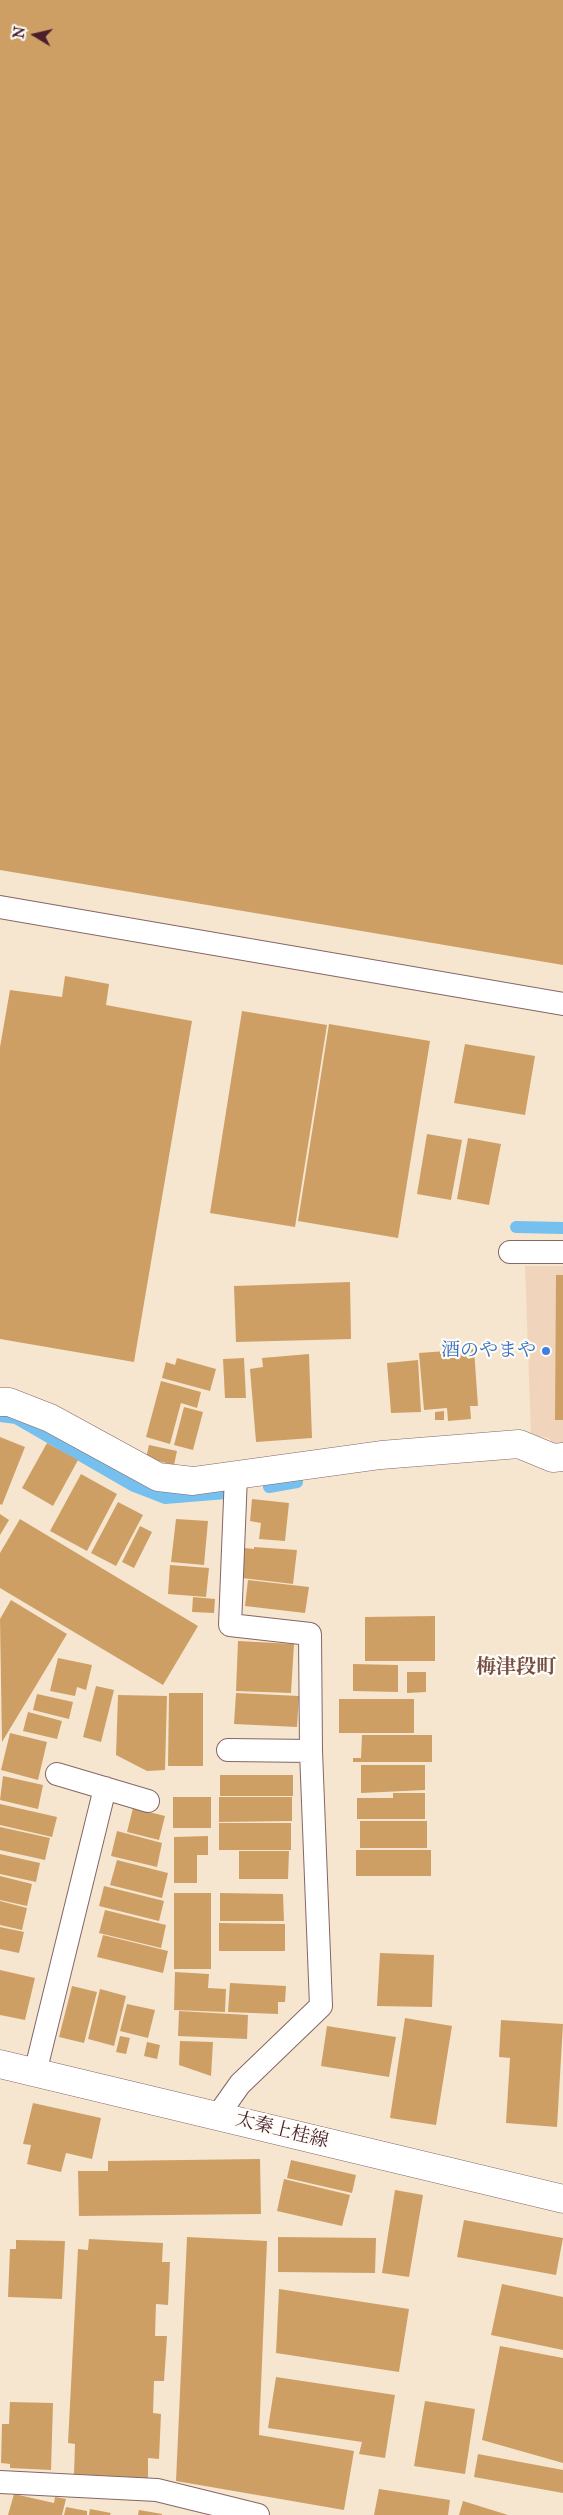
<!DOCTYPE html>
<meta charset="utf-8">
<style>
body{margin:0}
#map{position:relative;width:563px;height:2515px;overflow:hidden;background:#f6e6d0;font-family:"IM FELL Great Primer",serif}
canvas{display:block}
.north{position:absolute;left:10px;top:10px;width:50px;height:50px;-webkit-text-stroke:4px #fdfcf7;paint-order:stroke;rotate:279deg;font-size:14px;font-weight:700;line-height:20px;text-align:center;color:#4a1f2b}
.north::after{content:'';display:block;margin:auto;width:18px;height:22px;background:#4a1f2b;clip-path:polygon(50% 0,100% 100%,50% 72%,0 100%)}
</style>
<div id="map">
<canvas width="563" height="2515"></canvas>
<div class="north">N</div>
</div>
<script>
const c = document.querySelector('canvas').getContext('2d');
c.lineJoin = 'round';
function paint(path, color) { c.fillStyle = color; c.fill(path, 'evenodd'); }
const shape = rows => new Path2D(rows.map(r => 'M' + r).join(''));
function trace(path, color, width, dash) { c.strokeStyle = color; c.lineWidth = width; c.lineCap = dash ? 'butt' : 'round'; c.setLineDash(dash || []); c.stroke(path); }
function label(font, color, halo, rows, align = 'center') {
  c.font = font + ' "IM FELL Great Primer","Noto Serif JP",serif'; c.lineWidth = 4.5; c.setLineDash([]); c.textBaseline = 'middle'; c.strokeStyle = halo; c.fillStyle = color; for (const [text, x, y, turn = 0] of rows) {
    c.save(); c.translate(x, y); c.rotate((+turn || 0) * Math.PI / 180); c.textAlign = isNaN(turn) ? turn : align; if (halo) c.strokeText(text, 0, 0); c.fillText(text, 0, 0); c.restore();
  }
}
const built = shape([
 [525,1266,563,1266,563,1450,557,1450,549,1438,531,1436]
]);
const stream = shape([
 [516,1227,563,1228],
 [0,1416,16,1418,134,1486,165,1498,226,1493],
 [269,1487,297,1482]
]);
const building = shape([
 [0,0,563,0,563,965,0,870],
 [65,976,109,984,106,1005,192,1021,134,1362,0,1339,0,1047,10,990,62,997],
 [242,1011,327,1025,295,1227,210,1213],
 [329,1024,430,1041,398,1238,298,1221],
 [465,1044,535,1056,525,1115,454,1103],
 [427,1134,462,1140,451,1200,417,1194],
 [468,1138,501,1144,489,1205,457,1199],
 [556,1275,563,1275,563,1420,555,1420],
 [350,1282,351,1339,236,1342,234,1286],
 [474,1349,478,1406,470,1406,471,1419,448,1421,447,1408,424,1410,419,1353],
 [309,1354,312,1438,256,1442,250,1369,263,1367,262,1358],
 [177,1358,216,1369,210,1391,162,1378,166,1362,175,1365],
 [244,1358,246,1398,225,1398,223,1359],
 [418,1360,421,1412,391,1413,387,1363],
 [161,1381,201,1392,197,1408,181,1403,170,1444,146,1437],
 [184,1407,203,1412,193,1450,174,1445],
 [444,1411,444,1420,435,1420,435,1412],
 [0,1437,25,1447,2,1505,0,1504],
 [47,1443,78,1460,53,1506,22,1488],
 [149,1445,177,1451,174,1465,146,1458],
 [81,1474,117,1494,87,1551,50,1531],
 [252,1499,289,1503,285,1541,259,1539,261,1523,250,1521],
 [118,1502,143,1515,116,1566,91,1553],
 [0,1514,9,1520,0,1535],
 [20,1519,198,1626,163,1685,0,1588,0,1553],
 [176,1519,208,1521,204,1565,171,1562],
 [140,1526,152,1532,134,1568,122,1562],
 [254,1547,297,1550,293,1584,242,1578,245,1548,254,1549],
 [170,1565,209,1568,206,1597,168,1594],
 [248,1580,309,1587,305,1613,245,1606],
 [193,1597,215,1599,214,1613,192,1612],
 [11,1600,67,1634,2,1742,0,1619],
 [435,1616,435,1661,365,1661,365,1617],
 [238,1641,294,1644,291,1693,236,1691],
 [58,1658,92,1665,86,1690,77,1687,75,1696,50,1691],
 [353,1664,398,1665,398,1692,353,1691],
 [407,1672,426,1672,426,1692,407,1693],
 [96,1686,114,1690,101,1742,83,1737],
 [169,1693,203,1693,203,1766,168,1766],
 [236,1693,299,1696,297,1727,234,1724],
 [37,1694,73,1702,69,1719,33,1710],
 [118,1695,167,1696,165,1770,147,1771,116,1755],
 [339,1699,414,1699,414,1733,339,1733],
 [28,1712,62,1721,57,1739,23,1731],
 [10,1733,47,1742,38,1780,1,1770],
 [362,1735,432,1735,432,1762,353,1762,353,1758,361,1758],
 [361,1765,425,1765,425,1790,361,1793],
 [220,1775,293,1775,293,1796,220,1796],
 [3,1776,43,1785,38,1809,0,1800],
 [393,1793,425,1793,425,1819,357,1819,357,1798,393,1798],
 [173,1797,211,1797,211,1828,173,1828],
 [219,1797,292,1797,292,1821,219,1822],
 [0,1804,57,1817,52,1837,0,1825],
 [133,1808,165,1816,159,1840,127,1832],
 [360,1821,427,1821,427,1848,360,1848],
 [219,1823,291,1823,291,1850,219,1850],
 [0,1827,50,1838,45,1860,0,1850],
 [117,1831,162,1843,157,1867,111,1856],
 [208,1836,208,1855,197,1855,197,1883,174,1883,174,1837],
 [356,1850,431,1850,431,1876,356,1876],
 [239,1851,289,1851,288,1879,239,1879],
 [0,1854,40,1863,36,1882,0,1874],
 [117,1860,168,1873,162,1898,110,1885],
 [0,1876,32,1884,27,1906,0,1900],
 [104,1886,164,1901,159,1921,99,1906],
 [174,1893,211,1893,211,1969,174,1969],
 [220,1893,283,1894,284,1921,220,1921],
 [0,1901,27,1908,22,1930,0,1925],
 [105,1910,166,1925,161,1948,99,1933],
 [219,1923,285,1924,285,1951,219,1951],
 [0,1927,24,1932,19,1953,0,1949],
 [103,1935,168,1951,163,1973,97,1957],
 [380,1953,434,1955,432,2007,377,2006],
 [0,1970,35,1978,25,2020,0,2015],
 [175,1972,209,1974,208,1988,226,1989,225,2012,174,2010],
 [230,1983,286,1986,285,2002,278,2002,278,2014,228,2012],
 [72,1986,97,1992,84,2043,59,2037],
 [100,1989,126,1996,114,2046,88,2039],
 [127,2004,155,2010,148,2038,120,2031],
 [179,2011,248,2015,247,2039,178,2036],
 [405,2018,452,2026,436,2125,390,2118],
 [501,2020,563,2024,557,2127,506,2123,510,2058,499,2057],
 [327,2026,396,2037,389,2077,321,2066],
 [120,2036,130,2038,126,2054,116,2052],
 [180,2041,213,2042,211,2076,179,2065],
 [147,2042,160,2045,157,2059,144,2056],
 [33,2103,101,2118,92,2159,66,2153,61,2172,27,2164,31,2145,23,2144],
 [260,2159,261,2214,79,2216,78,2171,108,2171,108,2161],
 [291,2160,356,2175,352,2193,287,2178],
 [284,2179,350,2195,342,2226,277,2211],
 [395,2190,423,2195,409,2277,382,2273],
 [464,2220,563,2238,556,2275,457,2257],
 [187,2237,267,2241,259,2435,354,2451,344,2510,176,2481],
 [278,2237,376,2238,375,2273,278,2272],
 [89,2239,163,2243,162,2262,170,2262,168,2305,156,2304,155,2336,167,2336,164,2381,154,2381,153,2413,161,2414,159,2459,148,2458,148,2478,74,2474,75,2444,68,2443,78,2249,88,2250],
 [16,2240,65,2241,62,2299,8,2297,10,2249,16,2249],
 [502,2284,563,2297,563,2350,491,2335],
 [279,2289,409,2309,399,2372,276,2353],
 [500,2346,563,2358,563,2463,482,2440],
 [276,2377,395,2395,385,2458,359,2454,362,2442,268,2428],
 [425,2401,475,2409,465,2474,414,2466],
 [10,2402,53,2403,51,2470,10,2468,10,2464,1,2463,2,2424,9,2424],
 [478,2454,563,2470,563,2493,474,2477],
 [379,2489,450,2500,448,2515,374,2515],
 [14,2494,54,2503,55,2497,66,2499,62,2515,8,2515],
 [463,2501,508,2515,459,2515],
 [66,2507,87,2511,87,2515,64,2515],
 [90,2509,111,2513,110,2515,89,2515],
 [139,2510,162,2514,162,2515,138,2515]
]);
const service = shape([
 [0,907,563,1004],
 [510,1252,563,1252],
 [228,1750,311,1751],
 [57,1774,148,1801],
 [35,2073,105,1788],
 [218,2115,240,2084,321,2006,311,1751,310,1634,230,1625,236,1475],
 [0,2482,157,2490,258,2515]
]);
const minor = shape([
 [0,1402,9,1402,50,1418,158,1477,193,1481,381,1455,519,1444,553,1458,563,1457]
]);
const secondary = shape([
 [0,2064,563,2199]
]);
const markers = [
 [546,1351,5,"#3f7fe0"]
];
const shopNames = [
 ["酒のやまや",536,1351]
];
const streetNames = [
 ["太秦上桂線",282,2131,14]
];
const neighbourhoodNames = [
 ["梅津段町",516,1668]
];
paint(built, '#f0d5bc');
trace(stream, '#75c0ef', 12);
paint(building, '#ce9f65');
trace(service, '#866565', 24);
trace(minor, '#866565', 29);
trace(secondary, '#866565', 29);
trace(service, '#fff', 22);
trace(minor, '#fff', 28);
trace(secondary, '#fff', 28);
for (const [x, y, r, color] of markers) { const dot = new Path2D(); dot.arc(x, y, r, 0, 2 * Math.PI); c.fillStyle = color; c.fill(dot); trace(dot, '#fdfcf7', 2); }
label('19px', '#366cbe', '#fdfcf7', shopNames, 'right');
label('19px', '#4a1f2b', '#fdfcf7', streetNames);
label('bold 20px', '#784c3f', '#fdfcf7', neighbourhoodNames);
</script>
